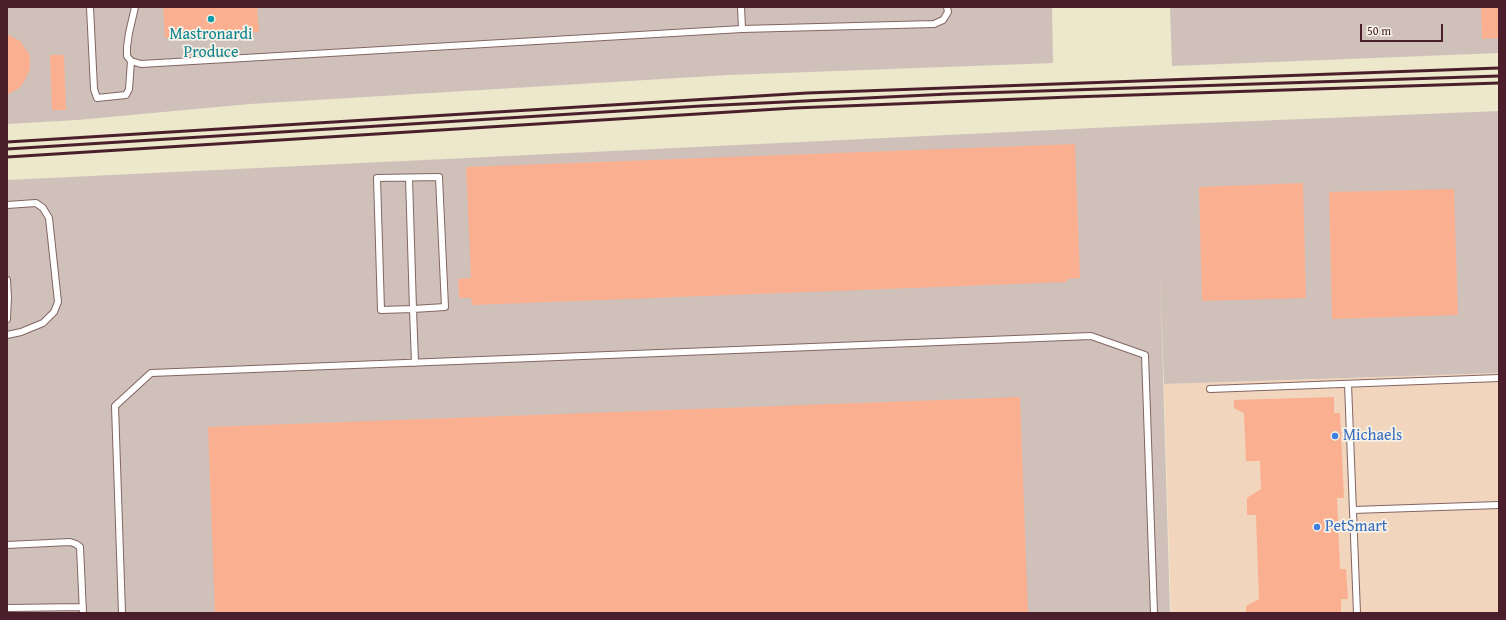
<!DOCTYPE html>
<style>
body{margin:0}
#map{position:relative;width:1506px;height:620px;overflow:hidden;background:#ede7cc;font-family:"Gentium Book Plus",serif}
canvas{display:block}
.frame{position:absolute;inset:0;border:8px solid #4a1f2b;pointer-events:none}
.scale{position:absolute;left:1360px;top:24px;width:83px;height:18px;box-sizing:border-box;border:2px solid #4a1f2b;border-top:0;padding-left:5px;font-size:12px;line-height:14px;white-space:nowrap;color:#4a1f2b;-webkit-text-stroke:3px #f7f3e8;paint-order:stroke}
</style>
<div id="map">
<canvas width="1506" height="620"></canvas>
<div class="frame"></div>
<div class="scale">50 m</div>
</div>
<script>
const c = document.querySelector('canvas').getContext('2d');
c.lineJoin = 'round';
function paint(path, color) { c.fillStyle = color; c.fill(path, 'evenodd'); }
const shape = rows => new Path2D(rows.map(r => 'M' + r).join(''));
function trace(path, color, width, dash) { c.strokeStyle = color; c.lineWidth = width; c.lineCap = dash ? 'butt' : 'round'; c.setLineDash(dash || []); c.stroke(path); }
function label(font, color, halo, rows, align = 'center') {
  c.font = font + ' "Gentium Book Plus",serif'; c.lineWidth = 3.5; c.setLineDash([]); c.textBaseline = 'middle'; c.strokeStyle = halo; c.fillStyle = color; for (const [text, x, y, turn = 0] of rows) {
    c.save(); c.translate(x, y); c.rotate((+turn || 0) * Math.PI / 180); c.textAlign = isNaN(turn) ? turn : align; if (halo) c.strokeText(text, 0, 0); c.fillText(text, 0, 0); c.restore();
  }
}
const built = shape([
 [1499,373,1499,613,1171,613,1164,384]
]);
const industrial = shape([
 [7,7,1052,7,1053,63,728,75,250,104,77,120,7,124],
 [1170,7,1499,7,1499,53,1172,66],
 [1499,111,1499,373,1164,384,1160,270,1170,613,7,613,7,180,1156,125]
]);
const building = shape([
 [163,7,257,7,259,32,165,38],
 [1481,7,1499,7,1499,38,1482,39],
 [7,34,20,41,29,54,30,61,30,69,24,82,19,88,7,95],
 [50,55,64,55,66,110,52,110],
 [1075,144,1080,278,1067,279,1067,282,472,305,471,298,459,298,458,279,471,278,466,167],
 [1303,183,1306,298,1202,301,1199,187],
 [1454,189,1458,315,1332,319,1329,192],
 [1020,397,1028,613,215,613,208,427],
 [1334,397,1334,413,1340,413,1344,498,1337,498,1340,569,1346,569,1348,599,1341,599,1341,613,1246,613,1246,606,1259,599,1256,515,1247,515,1247,498,1261,489,1260,461,1246,461,1244,413,1234,408,1234,400]
]);
const lane = shape([
 [90,7,94,89,97,98,126,95,129,89,131,61],
 [135,7,129,33,127,47,127,56,131,61,141,64,742,29,741,7],
 [742,29,934,24,943,20,948,12,947,7],
 [409,178,413,309,445,307,439,177,377,178,381,310,413,309,415,363],
 [7,205,36,203,43,208,49,218,58,302,54,312,43,323,21,332,7,335],
 [7,280,8,297,7,319],
 [1348,384,1357,613],
 [1210,389,1499,378],
 [1353,510,1499,505],
 [7,545,70,542,76,544,80,547,83,613],
 [7,608,83,607],
 [122,613,115,406,151,373,1091,336,1145,355,1154,613]
]);
const rail = shape([
 [7,142,807,93,1499,68],
 [7,149,701,106,949,94,1499,76],
 [7,157,794,108,1071,97,1499,83]
]);
const markers = [
 [211,19,4,"#0f9aa8"],
 [1335,436,4,"#3f7fe0"],
 [1317,527,4,"#3f7fe0"]
];
const cultureNames = [
 ["Mastronardi",211,35],
 ["Produce",211,53]
];
const shopNames = [
 ["Michaels",1343,436],
 ["PetSmart",1325,527]
];
paint(built, '#f2d5bd');
paint(industrial, '#cfc1ba');
paint(building, '#faaf91');
trace(lane, '#836563', 8);
trace(lane, '#fff', 6);
trace(rail, '#4a1f2b', 3);
for (const [x, y, r, color] of markers) { const dot = new Path2D(); dot.arc(x, y, r, 0, 2 * Math.PI); c.fillStyle = color; c.fill(dot); trace(dot, '#f7f3e8', 1.5); }
label('16px', '#0d838f', '#f7f3e8', cultureNames);
label('16px', '#366cbe', '#f7f3e8', shopNames, 'left');
</script>
